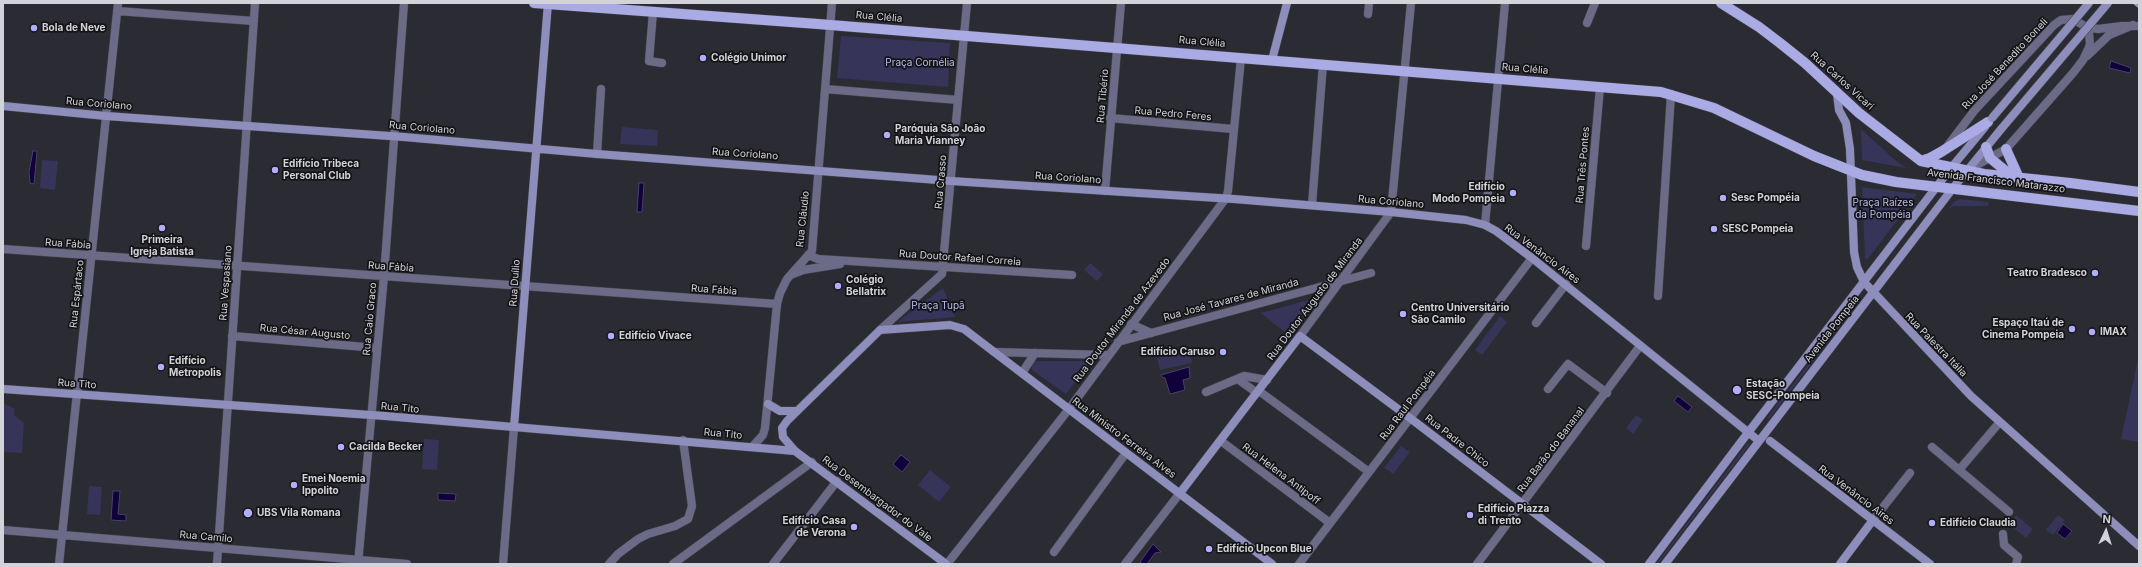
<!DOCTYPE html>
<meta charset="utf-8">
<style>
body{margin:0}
#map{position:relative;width:2142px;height:567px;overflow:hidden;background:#2b2b33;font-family:Inter,sans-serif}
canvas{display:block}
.frame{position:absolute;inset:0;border:4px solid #d2d3d8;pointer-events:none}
.north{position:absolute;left:2086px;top:511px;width:40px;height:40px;-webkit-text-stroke:3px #141417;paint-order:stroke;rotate:4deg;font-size:11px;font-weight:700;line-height:16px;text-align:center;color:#d2d3d8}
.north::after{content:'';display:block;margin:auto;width:14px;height:18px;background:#d2d3d8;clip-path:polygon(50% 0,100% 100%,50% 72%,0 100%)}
</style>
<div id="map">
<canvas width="2142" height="567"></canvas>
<div class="frame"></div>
<div class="north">N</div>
</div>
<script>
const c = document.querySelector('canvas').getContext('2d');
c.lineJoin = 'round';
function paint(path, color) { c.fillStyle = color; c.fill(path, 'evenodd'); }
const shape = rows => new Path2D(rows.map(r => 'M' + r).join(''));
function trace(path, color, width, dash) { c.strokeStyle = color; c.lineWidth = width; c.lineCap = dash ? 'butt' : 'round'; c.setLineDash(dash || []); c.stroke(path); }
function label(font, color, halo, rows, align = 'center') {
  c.font = font + ' Inter,sans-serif'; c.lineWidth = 3.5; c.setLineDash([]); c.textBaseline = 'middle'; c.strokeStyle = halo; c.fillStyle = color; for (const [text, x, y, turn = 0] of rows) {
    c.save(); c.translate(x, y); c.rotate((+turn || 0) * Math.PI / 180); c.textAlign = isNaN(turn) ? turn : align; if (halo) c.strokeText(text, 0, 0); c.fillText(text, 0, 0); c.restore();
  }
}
const green = shape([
 [841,36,950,43,948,87,837,78],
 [622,127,658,130,657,146,620,144],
 [1861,129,1895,160,1906,168,1862,160],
 [42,160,58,161,55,190,40,188],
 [1862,187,1917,194,1867,260,1865,258],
 [1960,199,1989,202,1988,206,1955,206,1949,208,1954,202],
 [1090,263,1103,274,1097,281,1084,270],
 [943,288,955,317,897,322],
 [1308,300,1311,303,1287,334,1261,313],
 [1856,302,1858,303,1769,419,1767,418],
 [1500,316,1507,322,1482,355,1475,350],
 [1189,350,1192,363,1160,370,1157,358],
 [2139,354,2139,442,2121,439],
 [1034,361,1087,361,1089,364,1066,394,1032,370,1032,365],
 [3,403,15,409,14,415,24,423,22,453,3,452],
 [1636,415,1643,420,1633,434,1626,428],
 [424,439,439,440,437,470,422,469],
 [1748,443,1750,444,1658,564,1656,564],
 [1401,446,1410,452,1393,474,1384,468],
 [930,470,951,487,939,502,918,485],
 [89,486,102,487,100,515,87,514],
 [2016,515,2033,529,2026,538,2009,524],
 [2058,515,2065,520,2053,535,2046,530]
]);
const water = shape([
 [2111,61,2131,68,2130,73,2109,68,2111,61],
 [33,151,37,151,34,184,30,183,29,172,33,151],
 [639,183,644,183,642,212,637,212,639,183],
 [1189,367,1190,378,1183,380,1185,390,1170,394,1165,378,1162,377,1161,375,1189,367],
 [1678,396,1692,407,1688,412,1674,401,1678,396],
 [901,455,910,462,902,472,893,464,901,455],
 [113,491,120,491,118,514,126,515,126,521,111,520,113,491],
 [438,493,456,494,455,501,438,500,438,493],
 [2063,524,2072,531,2065,539,2057,533,2063,524],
 [1153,544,1161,552,1155,553,1147,564,1142,564,1140,562,1153,544]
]);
const street = shape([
 [117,11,254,21],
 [653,12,649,61,662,63],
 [1368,14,1369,3],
 [1587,23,1595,3],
 [2086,27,2098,29,2122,26,2139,26],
 [2087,56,2109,35,2133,25],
 [825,89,958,100],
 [1110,118,1233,129],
 [1946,148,1974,111,2054,25,2061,20,2073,19,2086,27,2089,33,2090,45,2083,60,2073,73,2006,149,1968,170],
 [597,154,601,89],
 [1105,191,1121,3],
 [1312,205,1323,64],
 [1485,225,1505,3],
 [1586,246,1600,87],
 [3,249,777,304],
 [808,255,818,259,1072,275],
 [793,274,803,270,840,264],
 [1658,296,1671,94],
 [1536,323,1566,284],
 [1131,324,1151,333],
 [880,330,942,274,967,3],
 [232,336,377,348],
 [1300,336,1391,212,1411,3],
 [1118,342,1371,273],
 [994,352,1108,355],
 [1022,373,1035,353],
 [1239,380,1257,393],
 [1548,389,1568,364,1607,393],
 [1259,391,1369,472],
 [1206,392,1244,376,1267,380],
 [1221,441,1330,523],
 [753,446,763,435,765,428,777,304,780,293,787,279,812,251,832,3],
 [1932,447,2009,512],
 [1959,470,1999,423],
 [1873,520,1910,473],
 [3,530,407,564],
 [2003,534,2004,545,2018,557,2016,564],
 [1054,552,1126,453],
 [59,564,118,3],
 [217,564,255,3],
 [358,564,384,276,404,3],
 [503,564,514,427],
 [609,564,618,554,638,539,648,534,675,526,688,519,692,506,683,440],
 [673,564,812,462],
 [773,564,837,481],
 [947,564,1069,409,1226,198,1228,191,1241,58],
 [1125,564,1180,493],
 [1299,564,1532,258],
 [1477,564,1640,346]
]);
const secondary = shape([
 [1272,60,1287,3],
 [1837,94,1839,110,1846,123,1850,149,1854,252,1857,267,1864,282,1971,396,2139,546],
 [3,106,106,116,404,137,597,154,951,181,1234,199,1391,212,1466,220,1485,225,1496,231,1532,258,1759,441],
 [3,389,385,416,795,451],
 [768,404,780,411,797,411],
 [514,427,548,3],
 [1744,438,1951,168,1985,127],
 [1770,441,1930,564],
 [1180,493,1300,336,1410,418,1601,564],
 [946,564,795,451,783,437,782,428,787,421,880,330,950,325,964,329,1272,564],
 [1649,564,1747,434],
 [1665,564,1953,188,2002,128],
 [1840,564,1873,520]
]);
const primary = shape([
 [534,3,818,24,1661,92,1714,108,1814,156,1862,175,1896,182,2139,211],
 [1721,3,1759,27,1780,43,1805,63,1859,113,1921,161,1984,174,2070,183,2139,192],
 [1986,147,1990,158,2007,172,2015,176],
 [2006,149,2019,178],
 [1921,161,1930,158,1941,152,1988,122]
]);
const rail = shape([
 [2134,3,2139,7]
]);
const secondaryBridge = shape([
 [1992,118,2089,3],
 [2002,128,2108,3]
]);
const markers = [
 [34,28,4,"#afaefa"],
 [703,58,4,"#afaefa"],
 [887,135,4,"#afaefa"],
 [275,170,4,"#afaefa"],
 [1513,193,4,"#afaefa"],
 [1723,198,4,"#afaefa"],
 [162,228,4,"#afaefa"],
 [1714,229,4,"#afaefa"],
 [2095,273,4,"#afaefa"],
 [838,286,4,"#afaefa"],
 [1403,314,4,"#afaefa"],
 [2072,329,4,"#afaefa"],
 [2092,332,4,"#afaefa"],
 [611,336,4,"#afaefa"],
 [1223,352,4,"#afaefa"],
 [161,367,4,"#afaefa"],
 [1737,390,5,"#afaefa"],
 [341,447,4,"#afaefa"],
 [294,485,4,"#afaefa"],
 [248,513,5,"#afaefa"],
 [1470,515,4,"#afaefa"],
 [1932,523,4,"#afaefa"],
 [854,527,4,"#afaefa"],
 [1209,549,4,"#afaefa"]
];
const streetNames = [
 ["Rua Clélia",879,17,5],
 ["Rua Clélia",1202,42,5],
 ["Rua José Benedito Boneli",2005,64,-47],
 ["Rua Clélia",1525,69,5],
 ["Rua Carlos Vicari",1842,81,42],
 ["Rua Tibério",1103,96,-85],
 ["Rua Coriolano",99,104,5],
 ["Rua Pedro Feres",1173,114,5],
 ["Rua Coriolano",422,128,5],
 ["Rua Coriolano",745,154,4],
 ["Rua Três Pontes",1583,165,-85],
 ["Rua Coriolano",1068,178,4],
 ["Avenida Francisco Matarazzo",1996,181,7],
 ["Rua Crasso",941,182,-85],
 ["Rua Coriolano",1391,202,5],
 ["Rua Cláudio",803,219,-84],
 ["Rua Fábia",68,244,4],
 ["Rua Venâncio Aires",1542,254,37],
 ["Rua Doutor Rafael Correia",960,258,4],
 ["Rua Fábia",391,267,4],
 ["Rua Vespasiano",226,283,-86],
 ["Rua Duílio",515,283,-86],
 ["Rua Fábia",714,290,4],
 ["Rua Espártaco",77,294,-84],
 ["Rua Doutor Augusto de Miranda",1315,299,-53],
 ["Rua José Tavares de Miranda",1231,300,-15],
 ["Rua Caio Graco",370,319,-85],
 ["Rua Doutor Miranda de Azevedo",1122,320,-53],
 ["Avenida Pompeia",1832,329,-52],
 ["Rua César Augusto",305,332,5],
 ["Rua Palestra Itália",1936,345,46],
 ["Rua Tito",77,384,4],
 ["Rua Raul Pompéia",1408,405,-53],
 ["Rua Tito",400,408,5],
 ["Rua Tito",723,434,5],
 ["Rua Ministro Ferreira Alves",1124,438,37],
 ["Rua Padre Chico",1457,441,38],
 ["Rua Barão do Bananal",1551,450,-53],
 ["Rua Helena Antipoff",1281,474,37],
 ["Rua Venâncio Aires",1856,495,37],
 ["Rua Desembargador do Vale",877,499,37],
 ["Rua Camilo",206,537,5]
];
const poiNames = [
 ["Bola de Neve",42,28],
 ["Colégio Unimor",711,58],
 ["Paróquia São João",895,129],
 ["Maria Vianney",895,141],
 ["Edifício Tribeca",283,164],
 ["Personal Club",283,176],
 ["Edifício",1505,187,"right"],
 ["Modo Pompeia",1505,199,"right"],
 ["Sesc Pompéia",1731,198],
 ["SESC Pompeia",1722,229],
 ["Primeira",162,240,"center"],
 ["Igreja Batista",162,252,"center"],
 ["Teatro Bradesco",2087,273,"right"],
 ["Colégio",846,280],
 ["Bellatrix",846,292],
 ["Centro Universitário",1411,308],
 ["São Camilo",1411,320],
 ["Espaço Itaú de",2064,323,"right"],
 ["Cinema Pompeia",2064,335,"right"],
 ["IMAX",2100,332],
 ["Edifício Vivace",619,336],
 ["Edifício Caruso",1215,352,"right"],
 ["Edifício",169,361],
 ["Metropolis",169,373],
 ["Estação",1746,384],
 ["SESC-Pompeia",1746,396],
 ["Cacilda Becker",349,447],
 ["Emei Noemia",302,479],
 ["Ippolito",302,491],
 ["Edifício Piazza",1478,509],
 ["di Trento",1478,521],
 ["UBS Vila Romana",257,513],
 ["Edifício Casa",846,521,"right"],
 ["de Verona",846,533,"right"],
 ["Edifício Claudia",1940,523],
 ["Edifício Upcon Blue",1217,549]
];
const parkNames = [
 ["Praça Cornélia",920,63],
 ["Praça Raízes",1883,203],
 ["da Pompéia",1883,215],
 ["Praça Tupã",938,306]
];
paint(green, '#363459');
paint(water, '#10013a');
trace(water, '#4a4069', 1);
trace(street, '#46464d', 9);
trace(secondary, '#46464d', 9);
trace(primary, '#46464d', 11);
trace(street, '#6b6b88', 8);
trace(secondary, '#8e8ebc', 8);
trace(primary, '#aaaae5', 10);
trace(rail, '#a2a3a9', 2.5, [6, 3]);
trace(secondaryBridge, '#46464d', 9, []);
trace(secondaryBridge, '#8e8ebc', 8);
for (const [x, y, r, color] of markers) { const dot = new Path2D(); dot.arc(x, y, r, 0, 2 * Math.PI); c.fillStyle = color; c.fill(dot); trace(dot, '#141417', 1.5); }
label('10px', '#d2d3d8', '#141417', streetNames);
label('bold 10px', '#d2d3d8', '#141417', poiNames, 'left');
label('10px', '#b9baf1', '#141417', parkNames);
</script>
